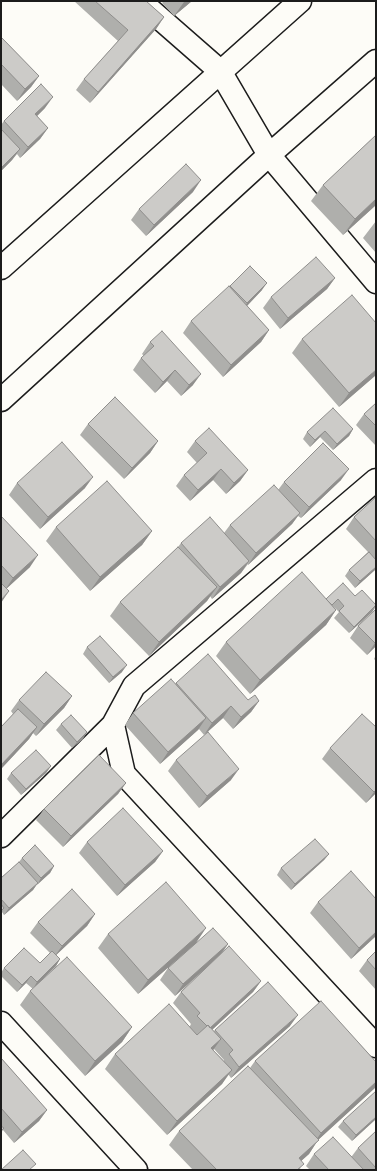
<!DOCTYPE html>
<style>
body{margin:0}
#map{position:relative;width:377px;height:1171px;overflow:hidden;background:#fdfcf7;font-family:Mynerve,sans-serif}
canvas{display:block}
.frame{position:absolute;inset:0;border:2px solid #1c1c1c;pointer-events:none}
</style>
<div id="map">
<canvas width="377" height="1171"></canvas>
<div class="frame"></div>
</div>
<script>
const c = document.querySelector('canvas').getContext('2d');
c.lineJoin = 'round';
const shape = rows => new Path2D(rows.map(r => 'M' + r).join(''));
function trace(path, color, width, dash) { c.strokeStyle = color; c.lineWidth = width; c.lineCap = dash ? 'butt' : 'round'; c.setLineDash(dash || []); c.stroke(path); }
function paint(path, color) { c.fillStyle = color; c.fill(path, 'evenodd'); }
const minor = shape([
 [140,1,220,71,269,155,376,282],
 [376,480,134,686,113,725,124,774,376,1046],
 [1,836,113,725],
 [1,1023,136,1170]
]);
const major = shape([
 [1,268,300,1],
 [1,400,269,155,376,61]
]);
const wall = shape([
 [74,1,146,1,164,17,156,29,90,103,76,90,84,79,118,41],
 [164,1,192,1,174,16,162,3],
 [1,37,39,76,31,87,17,101,1,84],
 [45,108,37,116,48,128,40,139,20,158,17,154,12,160,1,171,1,125,4,121],
 [376,135,376,205,343,235,311,201,323,185],
 [193,192,146,236,131,220,139,209],
 [376,221,376,253,363,238],
 [250,266,262,290,247,306,269,330,261,342,223,377,183,333,191,321,229,287],
 [335,278,327,289,280,329,263,308,271,297],
 [302,339,376,375,339,407,292,353],
 [150,342,193,385,181,396,167,381,155,393,133,370,141,358,144,356,142,354],
 [376,403,376,446,356,425,364,414],
 [88,424,158,441,150,453,124,479,80,435],
 [353,429,349,436,333,450,320,437,310,447,303,439,307,432],
 [195,441,248,470,240,481,226,494,213,480,190,501,176,486,184,475,197,463,187,452],
 [341,480,301,518,298,516,292,524,248,565,248,564,241,573,212,599,210,596,207,601,149,656,110,616,120,602,178,547,181,543,224,533,230,525,278,490,284,482],
 [17,483,85,488,40,529,9,495],
 [376,497,376,569,355,588,345,576,349,570,368,552,346,529,354,517],
 [1,516,30,567,6,589,1,603],
 [56,527,152,531,142,545,90,591,46,541],
 [355,596,376,606,372,612,349,633,334,618,339,612,333,606,336,610,326,625,250,694,216,656,226,642,326,599],
 [376,609,376,646,367,655,350,638,358,626],
 [87,647,122,672,109,683,83,654],
 [376,655,376,661,374,659],
 [176,683,248,700,259,701,251,712,233,729,223,718,204,735,199,729,160,764,125,725,133,713],
 [72,696,64,708,36,736,33,733,29,739,1,769,1,727,13,714,11,711,19,700],
 [61,724,83,739,72,748,56,730],
 [330,748,376,793,366,803,322,759],
 [176,760,231,780,199,808,168,771],
 [51,766,46,773,21,795,7,779,11,773],
 [126,783,118,794,63,847,36,820,44,809],
 [87,842,163,851,155,862,117,896,79,853],
 [329,854,324,860,291,890,277,875,281,868],
 [22,858,54,866,50,873,36,885,33,890,4,915,2,912,1,913,1,878,19,862],
 [318,902,376,936,351,959,310,913],
 [95,914,87,926,56,955,60,959,56,966,33,988,132,1027,122,1042,85,1076,20,1005,30,991,33,989,26,983,17,992,1,976,1,973,4,968,40,963,50,953,30,933,38,922],
 [108,934,196,942,228,944,221,955,261,981,253,992,212,1030,214,1031,215,1030,290,1026,231,1078,228,1074,222,1084,167,1135,105,1069,115,1054,190,1026,191,1024,173,1003,181,992,213,962,175,996,160,980,168,968,190,948,138,994,98,948],
 [214,1049,224,1060,224,1061,213,1050],
 [376,951,376,990,359,971,367,960],
 [1,1058,47,1110,39,1121,14,1143,3,1130,1,1133],
 [255,1061,376,1062,376,1087,318,1140,309,1154,301,1161,300,1170,193,1170,169,1145,179,1131,250,1068],
 [376,1119,352,1141,338,1127,343,1121],
 [376,1131,376,1170,310,1170,306,1166,314,1154,352,1156,358,1148]
]);
const shadedWall = shape([
 [186,1,192,1,174,16,184,2],
 [164,17,156,29,90,103,98,92],
 [39,76,31,87,17,101,25,89],
 [53,97,45,108,27,126,35,114],
 [48,128,40,139,20,158,28,147],
 [20,149,12,160,1,171,1,168],
 [201,180,193,192,146,236,154,225],
 [376,199,376,205,343,235,355,219],
 [335,278,327,289,280,329,288,318],
 [267,283,262,290,243,310,247,303],
 [269,330,261,342,223,377,231,365],
 [175,370,167,381,155,393,163,382],
 [376,370,376,375,339,407,349,393],
 [201,374,193,385,181,396,189,385],
 [353,429,349,436,333,450,337,444],
 [325,431,320,437,310,447,315,440],
 [158,441,150,453,124,479,132,468],
 [221,469,213,480,190,501,198,490],
 [349,469,341,480,301,518,309,507],
 [248,470,240,481,226,494,234,483],
 [93,477,85,488,40,529,48,517],
 [300,513,292,524,248,565,256,553],
 [152,531,142,545,90,591,100,577],
 [38,555,30,567,5,590,13,578],
 [249,561,241,573,212,599,220,587],
 [376,567,376,569,375,570,355,588,360,581],
 [217,587,207,601,149,656,159,642],
 [9,591,1,603,1,600],
 [376,606,372,612,349,633,354,627],
 [336,610,326,625,250,694,260,680],
 [376,642,376,646,367,655,375,643],
 [127,665,122,672,109,683,113,677],
 [72,696,64,708,36,736,44,724],
 [259,701,251,712,233,729,241,717],
 [231,706,223,718,204,735,212,723],
 [206,718,198,730,160,764,168,752],
 [37,727,29,739,1,769,1,765],
 [87,732,83,739,72,748,77,742],
 [51,766,46,773,21,795,26,789],
 [239,769,231,780,199,808,207,796],
 [126,783,118,794,63,847,71,836],
 [376,790,376,793,366,803,374,792],
 [163,851,155,862,117,896,125,885],
 [329,854,324,860,291,890,295,884],
 [54,866,50,873,37,885,41,878],
 [38,883,33,890,4,915,9,908],
 [95,914,87,926,54,957,62,946],
 [206,928,196,943,138,994,148,980],
 [376,932,376,936,351,959,359,948],
 [228,944,220,955,175,996,183,984],
 [60,959,56,966,33,989,37,982],
 [31,976,26,983,17,992,22,985],
 [261,981,253,992,201,1040,209,1029],
 [298,1015,290,1026,231,1078,239,1067],
 [132,1027,122,1042,85,1076,95,1061],
 [221,1039,211,1053,211,1048],
 [232,1070,222,1084,167,1135,177,1121],
 [376,1082,376,1087,318,1140,309,1154,291,1170,299,1158,311,1147,321,1133],
 [47,1110,39,1121,14,1143,22,1132],
 [376,1117,376,1119,352,1141,356,1135]
]);
const building = shape([
 [95,1,146,1,164,17,98,92,84,79,128,30,95,1],
 [1,37,39,76,25,89,1,64,1,37],
 [41,84,53,97,35,114,48,128,28,147,4,121,41,84],
 [1,129,20,149,1,168,1,129],
 [376,135,376,199,355,219,323,185,376,135],
 [186,164,201,180,154,225,139,209,186,164],
 [316,257,335,278,288,318,271,297,316,257],
 [250,266,267,283,247,303,230,286,250,266],
 [229,286,269,330,231,365,191,321,229,286],
 [352,295,376,323,376,370,349,393,302,339,352,295],
 [162,331,201,374,189,385,175,370,163,382,141,358,154,346,150,342,162,331],
 [115,397,158,441,132,468,88,424,115,397],
 [376,403,376,426,364,414,376,403],
 [333,408,353,429,337,444,325,431,315,440,307,432,333,408],
 [209,428,248,470,234,483,221,469,198,490,184,475,207,453,195,441,209,428],
 [62,442,93,477,48,517,17,483,62,442],
 [323,443,349,469,309,507,284,482,323,443],
 [107,481,152,531,100,577,56,527,107,481],
 [274,485,300,513,256,553,230,525,274,485],
 [376,497,376,541,354,517,376,497],
 [1,516,38,555,13,578,1,565,1,516],
 [210,517,249,561,220,587,181,543,210,517],
 [178,547,217,587,159,642,120,602,178,547],
 [369,552,376,560,376,567,360,581,349,570,369,552],
 [302,572,336,610,260,680,226,642,302,572],
 [1,583,9,591,1,600,1,583],
 [343,583,355,596,362,590,376,605,354,627,339,611,344,606,338,599,332,605,326,599,343,583],
 [376,609,376,642,375,643,358,626,376,609],
 [100,636,127,665,113,677,87,647,100,636],
 [208,654,248,700,255,695,259,701,241,717,231,706,212,723,176,683,208,654],
 [46,672,72,696,44,724,19,700,46,672],
 [171,679,206,718,168,752,133,713,171,679],
 [18,709,37,727,1,765,1,727,18,709],
 [362,714,376,727,376,790,374,792,330,748,362,714],
 [71,715,87,732,77,742,61,724,71,715],
 [208,732,239,769,207,796,176,760,208,732],
 [36,750,51,766,26,789,11,773,36,750],
 [99,755,126,783,71,836,44,809,99,755],
 [123,808,163,851,125,885,87,842,123,808],
 [315,839,329,854,295,884,281,868,315,839],
 [35,845,54,866,41,878,22,858,35,845],
 [19,862,38,883,9,908,1,899,1,878,19,862],
 [351,871,376,899,376,932,359,948,318,902,351,871],
 [166,882,206,928,148,980,108,934,166,882],
 [72,889,95,914,62,946,38,922,72,889],
 [1,904,4,908,1,911,1,904],
 [213,928,228,944,183,984,168,968,213,928],
 [229,946,261,981,210,1028,208,1025,207,1026,197,1016,200,1013,181,992,229,946],
 [24,948,40,963,52,951,60,959,37,982,31,976,22,985,4,968,24,948],
 [376,951,376,970,367,960,376,951],
 [67,957,132,1027,95,1061,30,991,67,957],
 [268,982,298,1015,239,1067,229,1054,233,1050,215,1030,268,982],
 [321,1001,376,1062,376,1082,321,1133,255,1061,321,1001],
 [169,1004,197,1035,208,1025,221,1039,211,1048,232,1070,177,1121,115,1054,169,1004],
 [1,1058,47,1110,22,1132,1,1108,1,1058],
 [248,1066,319,1140,299,1158,304,1164,297,1170,217,1170,179,1131,248,1066],
 [376,1091,376,1117,356,1135,343,1121,376,1091],
 [1,1126,4,1128,1,1131,1,1126],
 [376,1131,376,1168,358,1148,376,1131],
 [333,1137,364,1170,329,1170,314,1154,333,1137],
 [23,1150,36,1164,29,1170,1,1170,23,1150]
]);
trace(minor, '#1c1c1c', 25);
trace(major, '#1c1c1c', 25);
trace(minor, '#fdfcf7', 22);
trace(major, '#fdfcf7', 22);
paint(wall, '#afafac');
paint(shadedWall, '#8f8e8c');
paint(building, '#cccbc8');
trace(building, '#8f8e8c', 1);
</script>
